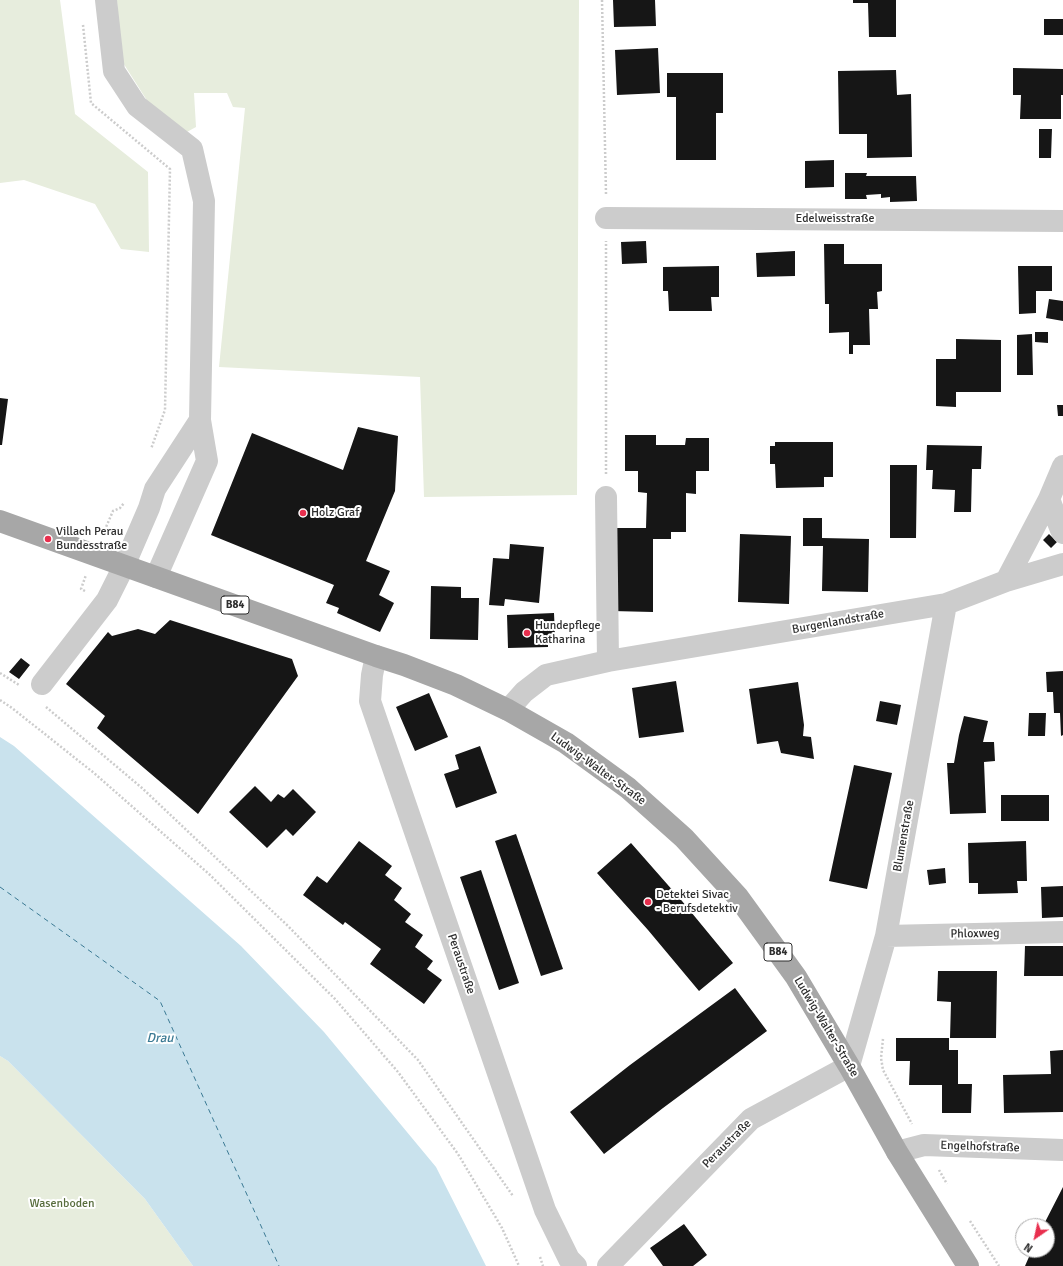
<!DOCTYPE html>
<meta charset="utf-8">
<style>
body{margin:0}
#map{position:relative;width:1063px;height:1266px;overflow:hidden;background:#fff;font-family:Signika,sans-serif}
canvas{display:block}
.north{position:absolute;left:1015px;top:1218px;width:40px;height:40px;box-sizing:border-box;background:#fff;border:1px solid #acacac;border-radius:50%;rotate:214deg;font-size:11px;font-weight:700;line-height:16px;text-align:center;color:#2f2f2f}
.north::after{content:'';display:block;margin:auto;width:14px;height:18px;background:#e82f4e;clip-path:polygon(50% 0,100% 100%,50% 72%,0 100%)}
</style>
<div id="map">
<canvas width="1063" height="1266"></canvas>
<div class="north">N</div>
</div>
<script>
const c = document.querySelector('canvas').getContext('2d');
c.lineJoin = 'round';
function paint(path, color) { c.fillStyle = color; c.fill(path, 'evenodd'); }
const shape = rows => new Path2D(rows.map(r => 'M' + r).join(''));
function trace(path, color, width, dash) { c.strokeStyle = color; c.lineWidth = width; c.lineCap = dash ? 'butt' : 'round'; c.setLineDash(dash || []); c.stroke(path); }
function label(font, color, halo, rows, align = 'center') {
  c.font = font + ' Signika,sans-serif'; c.lineWidth = 4; c.setLineDash([]); c.textBaseline = 'middle'; c.strokeStyle = halo; c.fillStyle = color; for (const [text, x, y, turn = 0] of rows) {
    c.save(); c.translate(x, y); c.rotate((+turn || 0) * Math.PI / 180); c.textAlign = isNaN(turn) ? turn : align; if (halo) c.strokeText(text, 0, 0); c.fillText(text, 0, 0); c.restore();
  }
}
const green = shape([
 [0,0,60,0,75,114,148,172,149,252,121,249,95,204,24,180,0,183],
 [117,0,579,0,577,495,424,497,420,377,219,367,245,108,233,107,227,93,194,93,196,127,185,133,148,102,120,58],
 [0,1056,8,1061,145,1199,193,1266,0,1266]
]);
const water = shape([
 [0,737,14,746,241,946,324,1032,436,1167,486,1266,193,1266,145,1199,8,1061,0,1056]
]);
const ferry = shape([
 [0,887,160,1001,279,1266]
]);
const building = shape([
 [613,0,655,0,656,26,614,27],
 [853,0,896,0,896,37,869,37,868,3,853,3],
 [1044,19,1063,19,1063,35,1044,35],
 [658,48,660,93,617,95,615,50],
 [1013,68,1063,69,1063,95,1061,95,1061,119,1020,119,1021,95,1013,95],
 [896,70,897,95,911,94,912,157,867,158,867,134,839,134,838,71],
 [667,73,723,73,723,113,716,113,716,160,676,160,676,97,667,97],
 [1039,129,1052,129,1051,158,1039,158],
 [834,160,834,187,805,188,805,161],
 [845,173,867,173,866,176,916,176,917,201,890,202,890,197,881,198,881,194,866,195,867,199,845,199],
 [646,241,647,263,622,264,621,242],
 [824,244,844,244,844,264,882,264,882,291,877,292,878,309,869,309,870,345,853,345,853,354,849,354,849,332,829,333,829,304,825,304],
 [795,251,795,276,757,277,756,253],
 [719,266,719,297,711,297,712,311,669,311,668,291,663,291,663,267],
 [1018,266,1052,266,1052,291,1036,291,1036,313,1019,314],
 [1049,299,1063,301,1063,321,1046,318],
 [1035,332,1048,332,1048,343,1035,342],
 [1032,334,1033,375,1017,375,1017,335],
 [956,339,1001,340,1001,392,956,392,956,407,936,406,936,359,956,359],
 [0,398,8,399,2,445,0,445],
 [1057,405,1063,405,1063,416,1058,416],
 [358,427,398,436,395,491,366,561,390,571,379,595,394,603,380,632,337,613,339,608,326,603,334,585,211,535,252,433,343,470],
 [625,435,656,435,656,445,685,445,686,438,709,438,709,471,696,471,696,494,686,493,686,532,671,532,671,539,653,539,653,612,612,611,613,528,646,528,647,493,638,492,638,471,625,471],
 [775,442,833,442,833,477,824,477,824,487,776,488,775,464,770,464,770,446,775,446],
 [927,445,982,446,981,469,972,469,971,512,954,512,955,490,932,489,933,470,926,470],
 [890,465,917,465,916,538,890,538],
 [803,518,822,518,822,538,869,539,868,592,822,591,823,546,803,546],
 [740,534,791,536,789,604,738,602],
 [1049,534,1057,542,1051,548,1043,540],
 [510,544,544,547,539,603,505,599,504,606,489,605,493,558,509,559],
 [431,586,461,587,461,598,479,598,478,640,430,639],
 [554,613,555,636,548,636,548,647,508,648,507,615],
 [170,620,292,659,298,676,198,814,97,728,105,716,66,684,108,632,112,636,138,629,155,634],
 [21,658,30,665,19,679,9,672],
 [1063,671,1063,735,1061,736,1060,713,1054,713,1053,692,1047,692,1046,672],
 [676,681,684,732,639,738,632,688],
 [798,682,804,725,803,736,811,737,814,759,781,753,778,741,757,744,749,689],
 [429,693,448,737,415,751,396,707],
 [880,701,901,705,897,725,876,721],
 [1029,713,1046,713,1045,736,1028,736],
 [964,716,988,721,983,742,994,742,995,761,984,762,986,813,950,814,947,763,954,763,959,735],
 [480,746,497,793,456,808,444,774,459,769,455,755],
 [854,765,892,773,867,889,829,881],
 [255,786,271,802,278,794,284,798,293,789,316,812,293,836,286,829,267,848,229,812],
 [1001,795,1049,795,1049,821,1001,821],
 [516,834,563,969,541,976,495,841],
 [359,841,392,866,385,875,402,888,394,900,411,914,405,922,423,935,415,947,433,961,427,969,442,980,424,1004,370,964,381,949,345,922,343,925,303,895,317,876,327,883],
 [1026,841,1027,881,1017,881,1018,893,978,894,978,883,969,883,968,843],
 [631,843,682,901,733,963,699,991,648,930,597,873],
 [945,868,946,883,929,885,927,870],
 [481,870,519,983,499,990,460,877],
 [1063,886,1063,917,1042,918,1041,887],
 [1025,946,1063,946,1063,976,1024,976],
 [938,971,997,971,996,1038,950,1038,951,1002,937,1001],
 [735,988,767,1031,663,1108,604,1154,570,1112,630,1065],
 [896,1038,949,1038,949,1050,958,1050,958,1084,972,1084,971,1113,942,1113,942,1085,909,1085,910,1061,896,1061],
 [1063,1050,1063,1112,1004,1113,1003,1075,1051,1074,1050,1051],
 [1063,1187,1063,1266,1025,1266,1032,1250,1047,1250,1047,1226,1043,1226],
 [684,1224,707,1255,693,1266,663,1266,650,1248]
]);
const path = shape([
 [602,0,606,194],
 [83,25,91,103,170,169,165,410,151,449],
 [606,474,606,241],
 [103,534,113,511,120,508,124,503],
 [85,591,81,589,86,575],
 [0,673,19,685],
 [0,700,12,708,94,773,209,874,335,999,398,1072,458,1154,502,1228,519,1266],
 [46,707,142,788,288,926,418,1060,513,1196],
 [883,1039,881,1058,883,1070,912,1124],
 [939,1170,947,1184],
 [970,1221,999,1266],
 [540,1257,543,1266]
]);
const minor = shape([
 [106,0,114,71,137,106,192,149,204,201,200,420,207,461,156,577],
 [606,218,1063,221],
 [606,497,608,661],
 [1049,499,1061,530,1063,533],
 [1006,581,1049,499,1063,466],
 [376,656,372,675,370,701,545,1210,569,1259,576,1266],
 [42,684,107,600,124,566,149,508,155,489,200,420],
 [508,710,524,692,546,675,608,661,946,604,1006,581,1063,564],
 [886,936,1063,932],
 [897,1152,924,1145,1063,1150],
 [608,1266,751,1119,849,1066,886,936,946,604]
]);
const major = shape([
 [0,521,376,656,404,665,456,685,508,710,566,743,628,788,684,838,738,897,796,977,849,1066,897,1152,968,1266]
]);
const markers = [
 [303,513,4,"#e82f4e"],
 [48,539,4,"#e82f4e"],
 [527,633,4,"#e82f4e"],
 [648,902,4,"#e82f4e"]
];
const shields = [
 [235,605,28],
 [778,952,28]
];
const shieldNames = [
 ["B84",235,605],
 ["B84",778,952]
];
const streetNames = [
 ["Edelweisstraße",835,219],
 ["Burgenlandstraße",838,622,-10],
 ["Ludwig-Walter-Straße",598,769,36],
 ["Blumenstraße",904,836,-80],
 ["Phloxweg",975,934,-1],
 ["Peraustraße",461,964,71],
 ["Ludwig-Walter-Straße",826,1027,59],
 ["Peraustraße",727,1144,-45],
 ["Engelhofstraße",980,1147,2]
];
const poiNames = [
 ["Holz Graf",311,513],
 ["Villach Perau",56,532],
 ["Bundesstraße",56,546],
 ["Hundepflege",535,626],
 ["Katharina",535,640],
 ["Detektei Sivac",656,895],
 ["- Berufsdetektiv",656,909]
];
const parkNames = [
 ["Wasenboden",62,1204]
];
const waterNames = [
 ["Drau",160,1039]
];
paint(green, '#e7eddd');
paint(water, '#c9e2ed');
trace(ferry, '#3b7a94', 1, [5, 4]);
paint(building, '#161616');
trace(path, '#ccc', 2.5, [2, 2]);
trace(minor, '#ccc', 22);
trace(major, '#a7a7a7', 22);
for (const [x, y, r, color] of markers) { const dot = new Path2D(); dot.arc(x, y, r, 0, 2 * Math.PI); c.fillStyle = color; c.fill(dot); trace(dot, '#fff', 1.5); }
for (const [x, y, w] of shields) { const box = new Path2D(); box.roundRect(x - w / 2, y - 9, w, 18, 3); c.fillStyle = '#fff'; c.fill(box); trace(box, '#2f2f2f', 1); }
label('bold 11px', '#2f2f2f', null, shieldNames);
label('12px', '#2f2f2f', '#fff', streetNames);
label('12px', '#2f2f2f', '#fff', poiNames, 'left');
label('12px', '#576c3c', '#fff', parkNames);
label('italic 13px', '#3b7a94', '#fff', waterNames);
</script>
